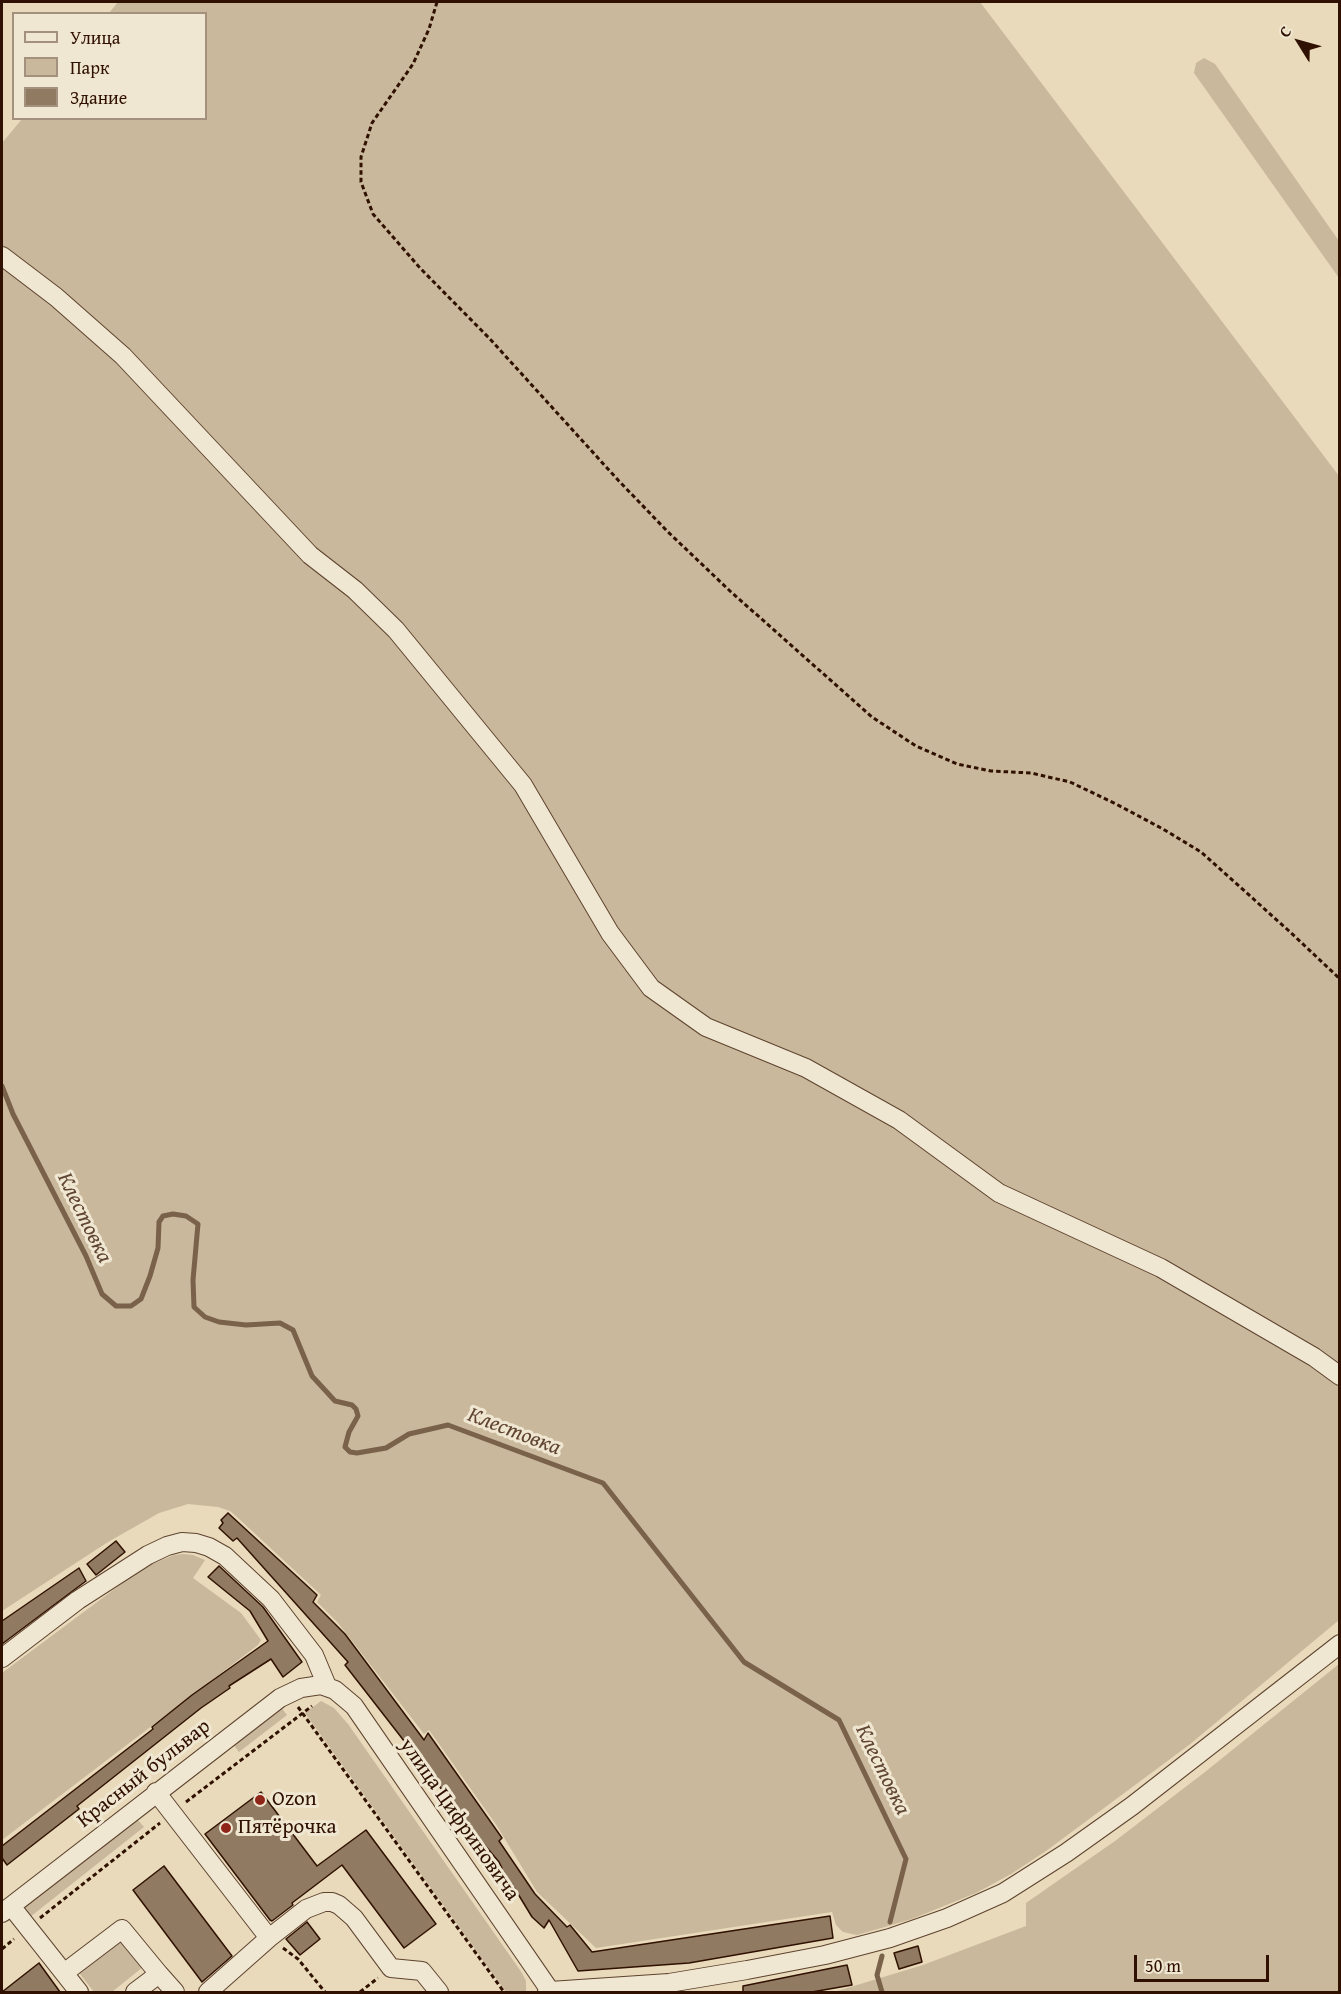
<!DOCTYPE html>
<meta charset="utf-8">
<style>
body{margin:0}
#map{position:relative;width:1341px;height:1994px;overflow:hidden;background:#e8daba;font-family:"Gentium Book Plus",serif}
canvas{display:block}
.frame{position:absolute;inset:0;border:3px solid #301101;pointer-events:none}
.legend{position:absolute;left:12px;top:12px;width:195px;height:108px;box-sizing:border-box;background:#f0e7d2;border:2px solid #a3917e;margin:0;padding:8px 10px;list-style:none;font-size:18px;color:#301101}
.legend li{display:flex;align-items:center;gap:12px;height:30px}
.legend b{width:30px;border:2px solid #a3917e}
.north{position:absolute;left:1269px;top:12px;width:60px;height:60px;-webkit-text-stroke:4px #f0e7d2;paint-order:stroke;rotate:307deg;font-size:16px;font-weight:700;line-height:24px;text-align:center;color:#301101}
.north::after{content:'';display:block;margin:auto;width:21px;height:27px;background:#301101;clip-path:polygon(50% 0,100% 100%,50% 72%,0 100%)}
.scale{position:absolute;left:1134px;top:1955px;width:135px;height:27px;box-sizing:border-box;border:3px solid #301101;border-top:0;padding-left:8px;font-size:18px;line-height:21px;white-space:nowrap;color:#301101;-webkit-text-stroke:4px #f0e7d2;paint-order:stroke}
</style>
<div id="map">
<canvas width="1341" height="1994"></canvas>
<div class="frame"></div>
<ul class="legend">
<li><b style="height:8px;background:#f0e7d2"></b>Улица</li>
<li><b style="height:16px;background:#c9b89b"></b>Парк</li>
<li><b style="height:16px;background:#907a61"></b>Здание</li>
</ul>
<div class="north">С</div>
<div class="scale">50 m</div>
</div>
<script>
const c = document.querySelector('canvas').getContext('2d');
c.lineJoin = 'round';
function paint(path, color) { c.fillStyle = color; c.fill(path, 'evenodd'); }
const shape = rows => new Path2D(rows.map(r => 'M' + r).join(''));
function trace(path, color, width, dash) { c.strokeStyle = color; c.lineWidth = width; c.lineCap = dash ? 'butt' : 'round'; c.setLineDash(dash || []); c.stroke(path); }
function label(font, color, halo, rows, align = 'center') {
  c.font = font + ' "Gentium Book Plus",serif'; c.lineWidth = 6; c.setLineDash([]); c.textBaseline = 'middle'; c.strokeStyle = halo; c.fillStyle = color; for (const [text, x, y, turn = 0] of rows) {
    c.save(); c.translate(x, y); c.rotate((+turn || 0) * Math.PI / 180); c.textAlign = isNaN(turn) ? turn : align; if (halo) c.strokeText(text, 0, 0); c.fillText(text, 0, 0); c.restore();
  }
}
const green = shape([
 [118,2,980,2,1339,476,1339,1620,1189,1745,1046,1851,1011,1874,976,1893,912,1919,857,1935,843,1932,836,1925,832,1912,596,1948,537,1892,497,1826,429,1730,424,1734,338,1623,317,1602,321,1595,237,1517,230,1511,218,1507,188,1504,159,1513,108,1542,2,1611,2,143,22,119,206,118,206,14,109,13],
 [1204,58,1215,64,1339,241,1339,278,1194,73,1196,63],
 [183,1554,193,1555,205,1560,193,1578,241,1613,261,1640,258,1645,2,1840,2,1673,132,1576,152,1564,174,1555],
 [1339,1664,1339,1992,834,1992,923,1965,1026,1926,1026,1903,1115,1841,1205,1772],
 [321,1701,334,1708,348,1724,522,1973,526,1981,526,1992,506,1992,305,1713],
 [280,1706,287,1715,239,1752,232,1743],
 [137,1819,144,1827,30,1917,25,1911,24,1906],
 [119,1936,143,1967,112,1992,94,1992,77,1970]
]);
const stream = shape([
 [2,1086,13,1114,86,1256,102,1294,116,1306,131,1306,141,1299,150,1276,158,1248,159,1222,163,1216,173,1214,186,1216,198,1224,193,1280,194,1307,205,1317,219,1322,246,1325,280,1323,293,1330,312,1376,335,1401,352,1405,356,1409,358,1416,349,1432,345,1447,350,1452,357,1453,386,1448,409,1434,448,1425,603,1483,744,1662,839,1720,906,1859,890,1922],
 [882,1992,877,1975,882,1956]
]);
const building = shape([
 [228,1513,317,1595,313,1602,345,1634,424,1740,428,1733,502,1838,499,1841,535,1894,567,1927,570,1925,592,1952,830,1916,833,1938,689,1963,578,1971,549,1920,544,1928,532,1917,512,1884,508,1887,498,1870,502,1868,499,1862,450,1804,426,1763,422,1764,345,1665,348,1662,237,1538,233,1541,219,1528,223,1523,221,1520,228,1513],
 [116,1541,125,1552,96,1575,87,1564,116,1541],
 [219,1566,263,1607,302,1662,283,1677,271,1659,229,1686,230,1688,201,1708,77,1806,79,1809,7,1865,2,1858,2,1846,153,1729,152,1727,192,1695,268,1641,250,1611,208,1577,219,1566],
 [79,1568,86,1581,2,1644,2,1621,79,1568],
 [261,1792,317,1866,366,1830,436,1924,404,1948,342,1865,292,1903,293,1905,272,1921,270,1920,205,1834,261,1792],
 [164,1866,232,1956,202,1982,133,1890,164,1866],
 [307,1922,320,1939,300,1955,286,1939,307,1922],
 [918,1946,922,1962,899,1969,894,1953,918,1946],
 [39,1963,60,1992,2,1992,39,1963],
 [847,1965,852,1985,812,1992,743,1992,743,1986,847,1965]
]);
const path = shape([
 [437,2,429,29,413,64,372,123,361,157,361,182,373,214,420,268,490,339,618,480,667,531,730,591,872,717,916,746,957,764,991,771,1031,773,1070,782,1116,804,1163,829,1201,852,1288,930,1340,979],
 [298,1707,504,1992],
 [186,1802,312,1706],
 [40,1918,160,1823],
 [283,1948,298,1959,325,1992],
 [2,1949,14,1939],
 [360,1992,378,1978]
]);
const minor = shape([
 [2,256,56,297,123,356,310,555,355,590,396,630,523,785,610,933,651,988,706,1027,806,1068,899,1120,999,1193,1161,1268,1314,1357,1340,1376],
 [2,1658,78,1600,148,1555,167,1546,182,1542,196,1543,209,1547,225,1556,271,1599,314,1655,327,1686],
 [156,1792,269,1938,306,1909,324,1902,332,1902,339,1905,354,1918,391,1968,422,1971,439,1992],
 [11,1906,79,1992],
 [2,1913,280,1698,301,1688,321,1685,335,1690,354,1706,551,1992],
 [64,1973,122,1929,159,1974,135,1992],
 [159,1974,175,1992],
 [208,1992,269,1938],
 [547,1992,550,1991,669,1983,747,1970,825,1955,890,1938,947,1918,1003,1893,1066,1853,1132,1806,1340,1644]
]);
const markers = [
 [260,1800,6,"#8f2418"],
 [226,1828,6,"#8f2418"]
];
const streetNames = [
 ["Красный бульвар",144,1774,-38],
 ["улица Цифриновича",459,1820,55]
];
const poiNames = [
 ["Ozon",272,1800],
 ["Пятёрочка",238,1828]
];
const waterNames = [
 ["Клестовка",84,1218,64],
 ["Клестовка",514,1432,21],
 ["Клестовка",882,1770,64]
];
paint(green, '#c9b89b');
trace(stream, '#79614a', 5);
paint(building, '#907a61');
trace(building, '#301101', 1.5);
trace(minor, '#5e432f', 20);
trace(path, '#301101', 3, [4.5, 3]);
trace(minor, '#f0e7d2', 18);
for (const [x, y, r, color] of markers) { const dot = new Path2D(); dot.arc(x, y, r, 0, 2 * Math.PI); c.fillStyle = color; c.fill(dot); trace(dot, '#f0e7d2', 2); }
label('21px', '#301101', '#f0e7d2', streetNames);
label('21px', '#301101', '#f0e7d2', poiNames, 'left');
label('italic 22px', '#604632', '#f0e7d2', waterNames);
</script>
